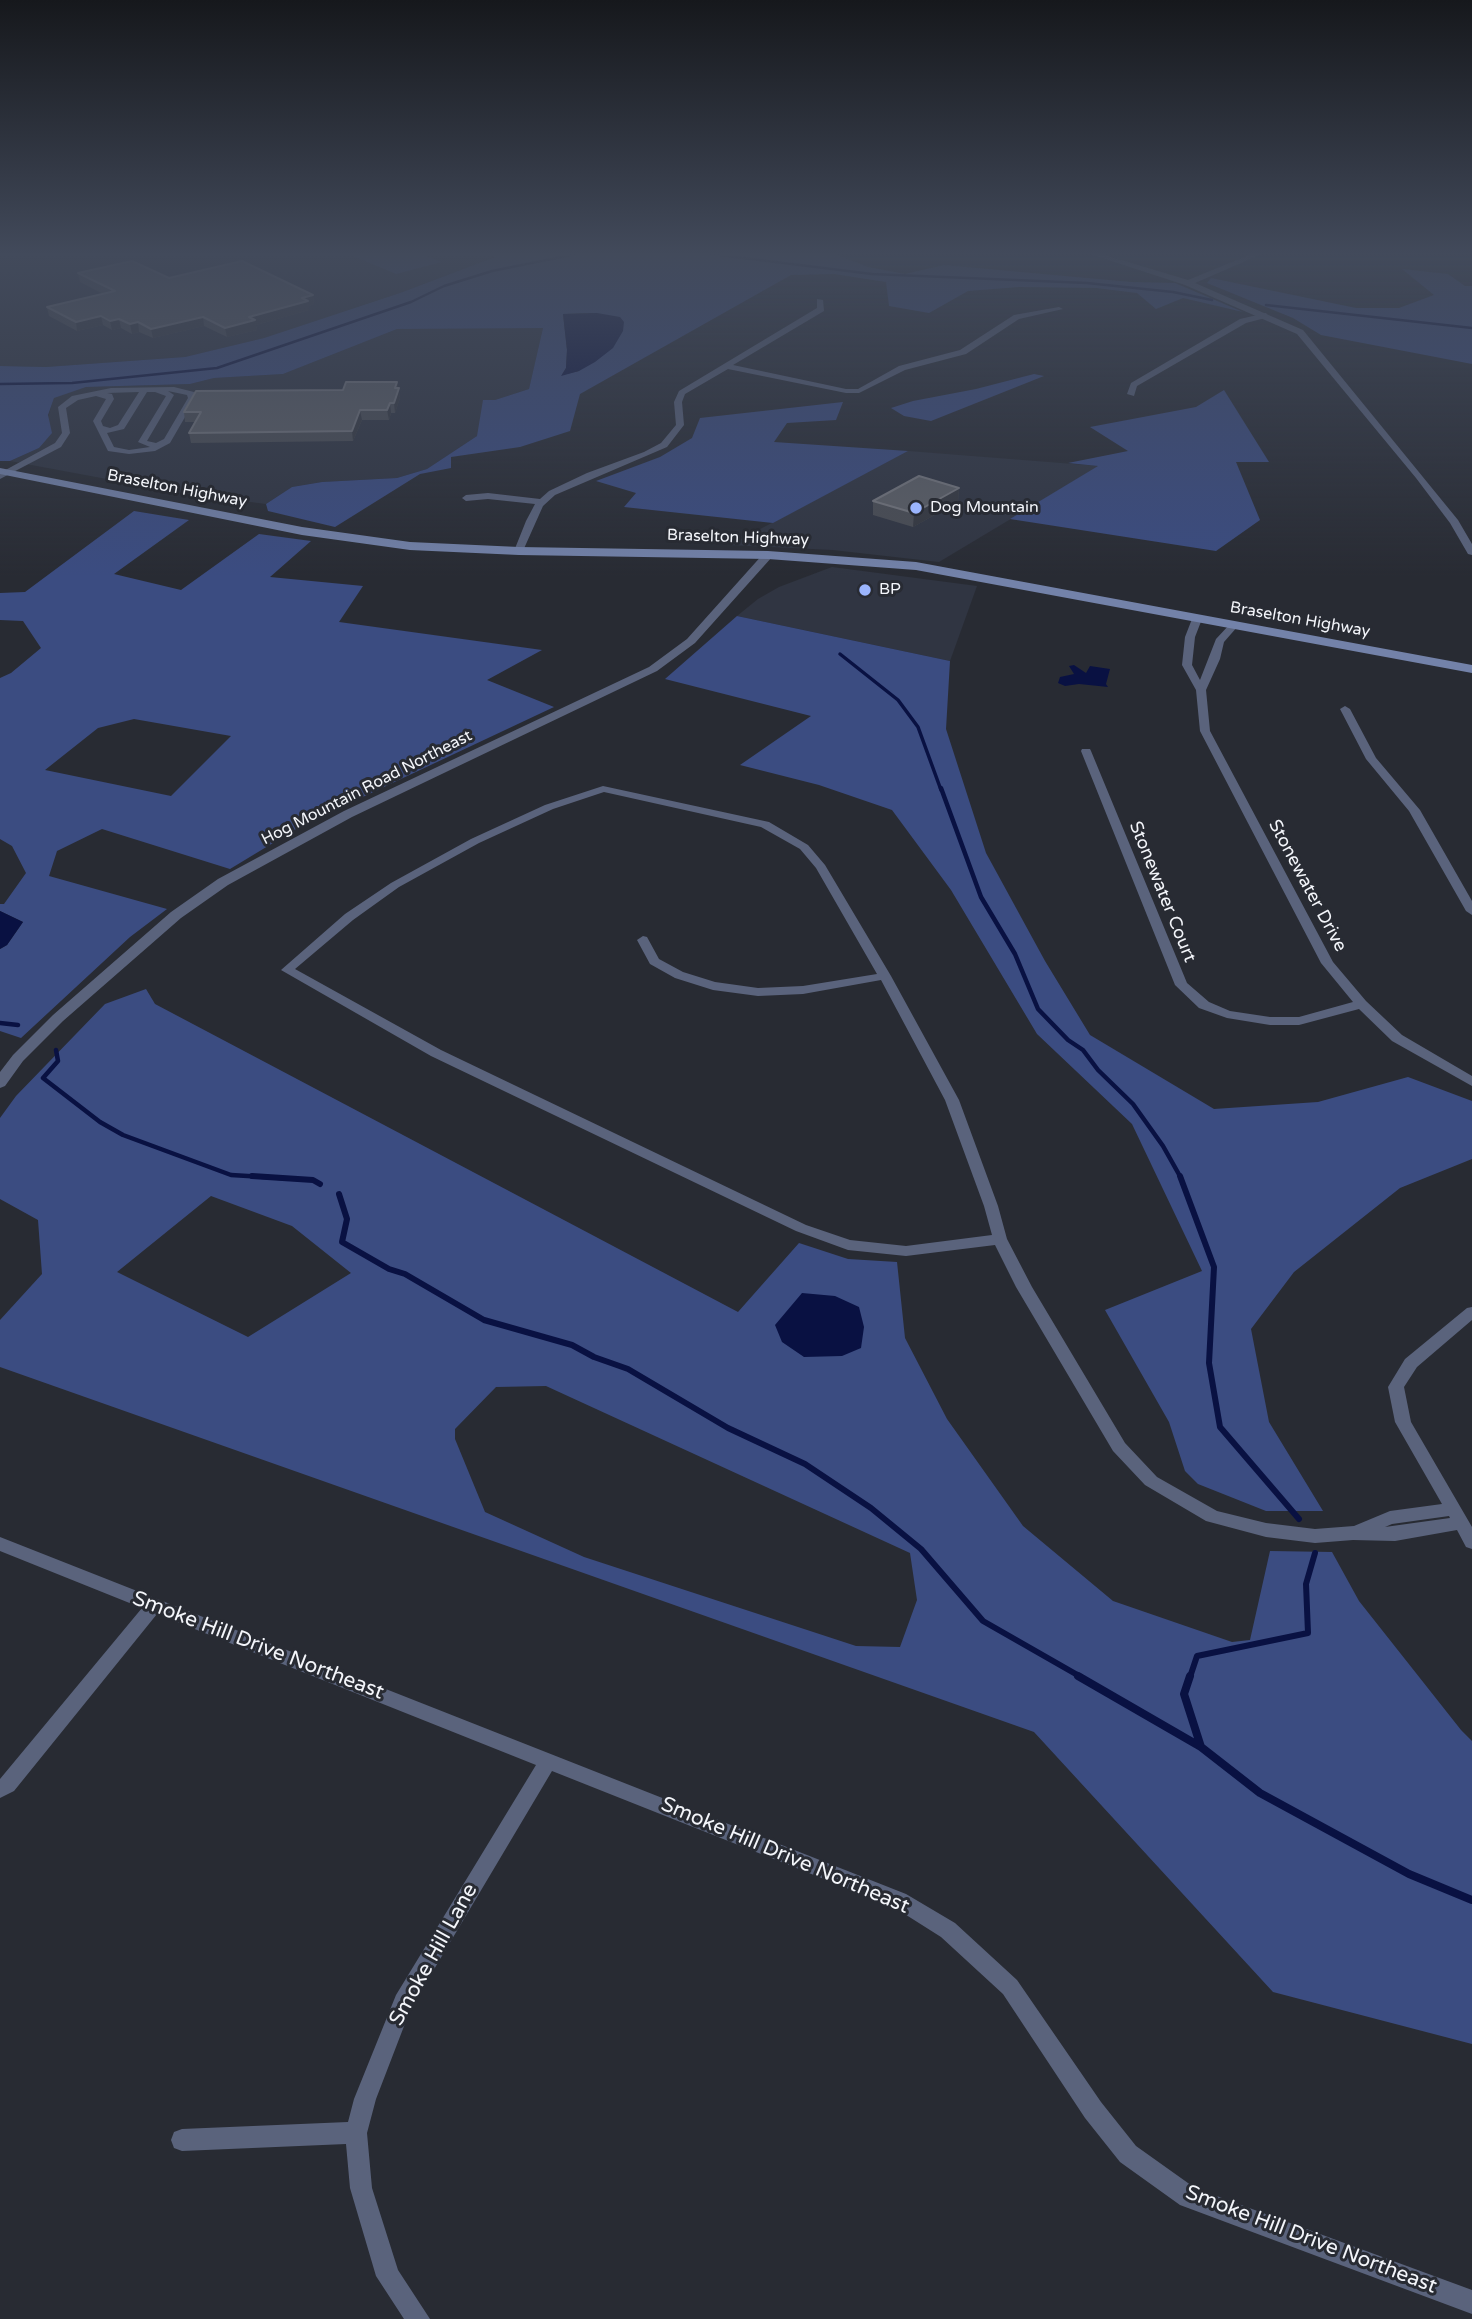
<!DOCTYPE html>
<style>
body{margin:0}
canvas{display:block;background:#282b33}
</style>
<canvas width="1472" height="2319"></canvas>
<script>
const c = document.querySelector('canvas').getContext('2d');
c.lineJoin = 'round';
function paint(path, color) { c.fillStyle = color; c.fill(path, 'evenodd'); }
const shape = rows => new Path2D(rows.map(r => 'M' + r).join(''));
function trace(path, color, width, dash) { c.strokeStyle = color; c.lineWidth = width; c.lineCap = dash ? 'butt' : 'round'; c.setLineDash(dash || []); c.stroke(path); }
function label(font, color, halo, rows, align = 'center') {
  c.font = font + ' "Varela Round",sans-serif'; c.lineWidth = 6; c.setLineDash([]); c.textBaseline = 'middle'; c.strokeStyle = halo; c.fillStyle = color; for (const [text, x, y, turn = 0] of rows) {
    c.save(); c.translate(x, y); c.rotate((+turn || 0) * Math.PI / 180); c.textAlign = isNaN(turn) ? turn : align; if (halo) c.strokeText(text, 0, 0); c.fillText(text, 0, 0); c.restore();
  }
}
const built = shape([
 [0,253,490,253,496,256,400,293,264,338,185,357,46,367,0,366],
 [455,328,543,328,529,389,495,400,477,436,427,469,397,478,322,482,292,487,266,504,182,493,10,461,39,448,54,397,86,387,190,384,214,378,283,374,397,329],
 [908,451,1099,466,939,562,833,550,730,545],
 [832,567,977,586,950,661,737,616,758,599,779,587]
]);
const green = shape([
 [346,253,418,253,442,262,396,274],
 [490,253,833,253,868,267,905,274,944,265,1131,282,1175,283,1243,312,1183,298,1156,309,1137,293,1096,288,1019,287,968,291,929,313,889,306,886,282,834,274,791,275,580,394,570,431,520,447,451,457,451,468,420,474,335,527,268,511,266,504,292,487,322,482,397,478,427,469,477,436,483,400,495,400,529,389,543,328,397,329,283,374,214,378,190,384,86,387,54,398,48,415,52,433,39,448,10,461,0,461,0,366,46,367,185,357,264,338,400,293,495,257],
 [597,313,579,371,562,375,566,368,567,350,563,314],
 [1402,269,1448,274,1465,286,1472,286,1472,364,1321,335,1293,318,1207,283,1211,278,1356,308,1399,308,1434,295],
 [1034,374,1044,376,931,421,904,416,891,408,913,401,976,389],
 [1224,390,1269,462,1236,462,1260,520,1216,551,1010,519,1098,466,1068,463,1128,451,1090,427,1196,407],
 [843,402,836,420,787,423,774,442,908,451,773,523,624,507,636,493,596,481,660,457,692,438,700,418],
 [134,511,189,520,114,574,181,590,259,534,311,541,270,577,363,586,339,622,542,650,487,680,554,707,301,826,230,869,102,829,57,851,49,876,167,909,130,937,21,1038,0,1031,0,949,7,945,23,922,0,911,0,904,4,904,26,873,12,846,0,839,0,678,11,673,41,648,23,621,0,620,0,593,25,592],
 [134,719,231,736,171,796,45,770,98,728],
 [737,616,950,661,946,729,986,853,1045,961,1090,1035,1214,1109,1318,1102,1408,1077,1472,1101,1472,1159,1400,1188,1294,1272,1251,1329,1269,1422,1323,1511,1266,1511,1198,1484,1185,1471,1169,1422,1105,1310,1202,1271,1132,1124,1037,1034,951,890,892,810,819,785,740,765,811,716,665,679],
 [146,989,155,1004,738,1312,799,1243,848,1259,897,1262,905,1338,947,1419,1023,1526,1113,1601,1232,1642,1250,1640,1270,1551,1332,1552,1359,1601,1461,1730,1472,1741,1472,2044,1273,1992,1034,1732,0,1367,0,1320,42,1274,38,1220,0,1199,0,1118,16,1096,105,1004],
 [211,1196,292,1226,351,1273,248,1337,117,1272],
 [546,1386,910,1553,917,1600,900,1647,856,1646,584,1557,485,1512,455,1439,455,1429,496,1387]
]);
const water = shape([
 [597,313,620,317,624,322,623,331,613,348,595,362,579,371,561,376,566,368,567,350,563,314],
 [1074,665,1086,673,1090,666,1110,669,1106,684,1108,687,1079,684,1065,686,1058,683,1060,677,1074,674,1069,666],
 [0,911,23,922,7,945,0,949],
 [802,1293,835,1296,859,1307,864,1327,861,1348,842,1356,804,1357,782,1342,775,1325]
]);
const streamFar4 = shape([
 [703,253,872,274,1087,283,1173,292,1212,300],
 [1266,305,1472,328],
 [0,384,72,383,217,368,411,302,444,286,492,271,581,253]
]);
const streamFar3 = shape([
 [840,654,898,700,918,727,941,790]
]);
const streamFar2 = shape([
 [941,788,981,897,1015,954,1038,1009,1068,1040,1083,1050,1098,1070,1133,1104,1163,1146,1181,1178],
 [0,1023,18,1025],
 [56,1050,58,1061,43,1078,100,1122,123,1135,231,1175,281,1178]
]);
const streamFar1 = shape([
 [252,1176,313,1180,320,1184],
 [1180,1176,1214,1267,1209,1363,1220,1427,1299,1519],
 [339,1194,347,1219,342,1242,389,1269,405,1274,484,1320,572,1345,594,1357,628,1369,728,1428,805,1464,871,1508,921,1549,983,1621,1081,1677],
 [1190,1677,1197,1656,1308,1633,1306,1584,1315,1553]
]);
const stream = shape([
 [1078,1676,1201,1747,1260,1793,1409,1874,1472,1900],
 [1190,1676,1184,1694,1201,1747]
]);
const minor = shape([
 [817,299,823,300,824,311,733,365,846,389,858,389,899,366,960,350,1014,315,1059,307,1063,309,1019,319,966,354,905,370,859,393,846,393,728,369,685,394,682,402,684,425,667,447,555,495,543,506,522,553,514,551,526,521,535,504,488,499,466,501,462,498,466,495,488,493,540,499,549,491,587,473,644,452,661,443,676,425,674,402,679,391,817,308,817,299],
 [1266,313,1269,317,1246,323,1137,386,1134,396,1127,394,1131,383,1240,319,1266,313],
 [174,387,194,392,196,398,170,443,155,451,129,454,108,451,93,421,106,399,96,396,78,400,66,408,70,433,61,447,0,479,0,473,55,443,62,433,58,407,72,396,111,388,174,387],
 [168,391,187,395,188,398,164,439,156,443,147,441,174,395,168,391],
 [139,392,118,425,110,428,103,426,101,421,114,399,112,394,107,393,139,392],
 [147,392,155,392,166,396,138,442,150,447,129,450,114,447,107,433,124,429,147,392],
 [1197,616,1202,619,1195,637,1192,665,1200,680,1216,639,1230,624,1238,626,1224,642,1220,659,1206,690,1210,731,1333,962,1366,1001,1402,1035,1472,1076,1472,1086,1392,1041,1359,1009,1299,1025,1270,1025,1227,1018,1199,1008,1175,985,1081,751,1082,749,1090,749,1091,751,1187,983,1209,1002,1230,1011,1270,1017,1299,1017,1353,1002,1321,963,1200,731,1196,690,1182,665,1185,637,1192,619,1197,616],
 [1345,706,1350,709,1376,758,1420,810,1472,901,1472,915,1466,911,1409,811,1366,759,1340,709,1345,706],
 [603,786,769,822,808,845,825,865,891,976,959,1100,998,1206,1007,1239,1032,1287,1125,1443,1157,1477,1217,1511,1266,1523,1315,1529,1354,1526,1390,1511,1442,1504,1395,1422,1388,1387,1405,1359,1467,1308,1472,1307,1472,1320,1417,1367,1404,1387,1411,1422,1472,1527,1472,1549,1466,1547,1457,1530,1395,1541,1353,1540,1315,1543,1266,1537,1206,1521,1145,1485,1113,1451,1016,1287,995,1245,906,1256,848,1250,796,1231,431,1056,281,970,345,914,391,883,471,839,545,805,603,786],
 [604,792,761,827,800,849,816,868,877,974,803,986,758,988,715,982,683,972,659,959,647,937,643,936,637,940,650,964,675,978,713,990,758,996,803,994,881,980,945,1100,984,1206,992,1235,906,1246,850,1240,806,1225,441,1050,295,969,353,920,399,887,479,843,553,809,604,792],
 [1449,1516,1450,1518,1385,1527,1392,1524,1449,1516],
 [0,1537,906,1894,955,1923,1017,1980,1101,2102,1136,2146,1195,2188,1472,2290,1472,2314,1180,2205,1120,2162,1085,2118,1003,1994,941,1937,892,1906,552,1771,411,2008,376,2099,367,2133,372,2188,398,2270,430,2319,404,2319,376,2276,350,2188,346,2144,182,2151,174,2148,171,2140,174,2132,182,2129,348,2122,354,2099,396,1995,536,1765,157,1614,14,1791,0,1798,0,1779,142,1608,0,1551,0,1537]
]);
const tertiary = shape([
 [1087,253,1098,253,1188,280,1254,253,1264,253,1195,283,1303,330,1458,520,1472,544,1472,555,1468,554,1450,523,1416,478,1297,334,1185,285,1087,253],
 [768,552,772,553,772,557,695,643,657,671,352,817,228,885,181,918,63,1021,23,1061,5,1086,0,1088,0,1072,13,1055,53,1015,171,912,218,879,344,811,649,667,687,639,764,553,768,552]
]);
const secondary = shape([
 [0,468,302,527,410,542,519,547,768,551,916,562,1472,665,1472,673,916,570,768,559,519,555,410,550,302,535,0,474,0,468]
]);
const wall = shape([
 [78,273,169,278,313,295,314,304,309,306,309,310,256,325,257,330,227,337,204,326,153,338,139,332,132,334,121,328,112,330,103,325,77,331,49,316,47,307,103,294,80,282],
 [397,382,400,398,395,413,391,413,389,420,362,420,353,441,191,443,189,433,195,422,185,422,184,412],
 [959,488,958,502,913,527,873,515,873,501]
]);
const shadedWall = shape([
 [313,295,314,304,309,306,309,310,256,325,257,330,227,337,225,328,249,317,302,298],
 [101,316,103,325,77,331,76,322],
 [203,317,204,326,153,338,151,329],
 [119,319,121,328,112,330,110,321],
 [138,322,139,332,132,334,130,324],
 [397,382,400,398,395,413,394,403,395,388],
 [390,403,391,413,389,420,387,410],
 [360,410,362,420,353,441,352,431],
 [959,488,958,502,913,527,914,513]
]);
const building = shape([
 [132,261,169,278,242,261,313,295,302,298,308,301,249,317,255,320,225,328,203,317,151,329,138,322,130,324,119,319,110,321,101,316,76,322,47,307,115,291,78,273,132,261],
 [346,382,397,382,395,388,399,388,394,403,390,403,387,410,360,410,352,431,189,433,201,412,184,412,196,391,343,390,346,382],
 [919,476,959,488,914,513,873,501,919,476]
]);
const markers = [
 [916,508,7,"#9bb5fd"],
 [865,590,7,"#9bb5fd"]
];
const farStreetnames = [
 ["Braselton Highway",177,489,11],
 ["Braselton Highway",738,538,2],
 ["Braselton Highway",1300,620,10],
 ["Hog Mountain Road Northeast",367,788,-27]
];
const farPoinames = [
 ["Dog Mountain",930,508],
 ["BP",879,590]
];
const streetNames = [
 ["Stonewater Drive",1307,886,62],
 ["Stonewater Court",1162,892,68]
];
const nearStreetnames = [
 ["Smoke Hill Drive Northeast",258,1646,21],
 ["Smoke Hill Drive Northeast",785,1856,23],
 ["Smoke Hill Lane",434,1955,-61],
 ["Smoke Hill Drive Northeast",1311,2240,21]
];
paint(built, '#303542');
paint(green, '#3b4c81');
paint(water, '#091142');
trace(streamFar4, '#091142', 2.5);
trace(streamFar3, '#091142', 3.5);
trace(streamFar2, '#091142', 4.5);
trace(streamFar1, '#091142', 6);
trace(stream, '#091142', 8);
paint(minor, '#5a637c');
paint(tertiary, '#5a637c');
paint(secondary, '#7382a9');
paint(wall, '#4a4d54');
paint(shadedWall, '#353840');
paint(building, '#5c5f66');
trace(building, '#74767d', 2);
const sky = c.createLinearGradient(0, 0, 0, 577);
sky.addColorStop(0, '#16181c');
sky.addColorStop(0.44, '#424a5b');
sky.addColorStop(1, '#424a5b00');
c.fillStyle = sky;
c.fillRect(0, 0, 1472, 577);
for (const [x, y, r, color] of markers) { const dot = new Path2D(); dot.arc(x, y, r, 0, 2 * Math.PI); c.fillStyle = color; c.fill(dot); trace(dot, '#282b33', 2.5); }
label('16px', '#f3f5fa', '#282b33', farStreetnames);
label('16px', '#f3f5fa', '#282b33', farPoinames, 'left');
label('18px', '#f3f5fa', '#282b33', streetNames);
label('21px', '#f3f5fa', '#282b33', nearStreetnames);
</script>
